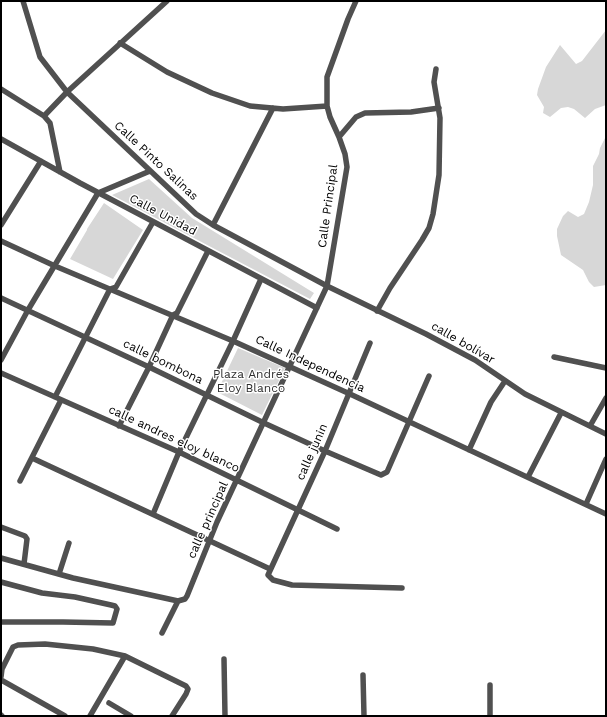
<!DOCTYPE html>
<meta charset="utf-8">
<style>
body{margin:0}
#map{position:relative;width:607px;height:717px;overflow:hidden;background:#fff;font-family:"Work Sans",sans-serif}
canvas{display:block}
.frame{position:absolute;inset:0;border:2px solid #000;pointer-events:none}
</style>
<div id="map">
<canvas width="607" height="717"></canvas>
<div class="frame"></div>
</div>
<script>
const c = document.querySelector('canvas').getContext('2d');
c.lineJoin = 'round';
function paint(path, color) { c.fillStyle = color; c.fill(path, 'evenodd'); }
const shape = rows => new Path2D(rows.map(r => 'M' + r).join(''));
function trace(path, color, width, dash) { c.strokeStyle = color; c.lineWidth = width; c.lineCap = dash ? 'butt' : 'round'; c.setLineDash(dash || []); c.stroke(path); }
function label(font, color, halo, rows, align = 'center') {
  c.font = font + ' "Work Sans",sans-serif'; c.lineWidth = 3; c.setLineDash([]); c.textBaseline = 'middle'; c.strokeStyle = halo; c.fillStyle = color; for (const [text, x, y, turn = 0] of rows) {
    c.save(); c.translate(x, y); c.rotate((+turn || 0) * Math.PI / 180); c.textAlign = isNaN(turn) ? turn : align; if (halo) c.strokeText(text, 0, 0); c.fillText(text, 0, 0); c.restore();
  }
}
const green = shape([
 [606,30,606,105,595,109,585,118,574,109,568,107,561,108,550,117,543,113,544,107,537,95,538,89,546,67,560,45,576,64,582,61],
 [606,136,606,285,594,287,589,282,583,270,561,255,557,236,557,229,563,216,568,211,578,217,584,214,589,202,593,185,593,166,599,154,600,148],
 [149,179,192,218,314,293,310,299,112,195],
 [104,203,143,230,113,279,70,259,87,230,87,229],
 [238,348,285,368,262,415,217,392]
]);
const minor = shape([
 [23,1,40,57,67,92,196,214,213,225,327,286,426,334,475,360,525,394,606,434],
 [120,43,167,72,212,93,250,106,283,109,327,106],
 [1,89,44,116,50,123,60,172],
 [44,116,67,92,167,1],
 [339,137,356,117,365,113,411,112,439,108],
 [1,139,80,183,317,308],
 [1,225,41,161],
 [213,225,273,108],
 [1,241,55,266,233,341,350,394,606,514],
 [1,298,149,367,264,423,325,451,381,475,387,472,429,376],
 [377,311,390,288,422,240,429,228,433,214,439,175,440,118,434,82,436,69],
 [370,343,325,451,268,575,273,580,292,585,402,588],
 [554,357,606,368],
 [1,360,28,310,98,193,150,171],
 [1,373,179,452,337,529],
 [55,397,110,289,116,287,153,222],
 [119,426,149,367,173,315,177,313,208,251],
 [590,426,606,398],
 [469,450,491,402,505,381],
 [32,458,270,569],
 [528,477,561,413],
 [20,481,61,400],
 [586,504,606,459],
 [153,514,179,452,233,341,261,279],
 [1,527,25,536,27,539,24,564],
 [1,558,73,578,178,601],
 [59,574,69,543],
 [1,582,42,593,75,597,111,605,115,606,117,609,113,623,63,622,1,622],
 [162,633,178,601,185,599,187,596,217,522,327,286,347,167,345,154,339,137,330,117,327,106,327,77,348,19,356,1],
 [224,659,225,716],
 [363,675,364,716],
 [1,677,2,669,13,647,18,645,45,644,93,649,125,656,186,686,188,689,186,694,172,716],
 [1,680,65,716],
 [490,685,490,716],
 [109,703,131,716],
 [1,715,2,716],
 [90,716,125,656]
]);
const streetNames = [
 ["Calle Pinto Salinas",156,161,43],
 ["Calle Principal",328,206,-82],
 ["Calle Unidad",163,215,28],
 ["calle bolívar",463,343,30],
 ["calle bombona",163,362,26],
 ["Calle Independencia",310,364,25],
 ["calle andres eloy blanco",174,439,25],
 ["calle junin",312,452,-66],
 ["calle principal",208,520,-66]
];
const parkNames = [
 ["Plaza Andrés",251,374],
 ["Eloy Blanco",251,388]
];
paint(green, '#d7d7d7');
trace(minor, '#505050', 5.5);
label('12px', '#000', '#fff', streetNames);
label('12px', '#2e2e2e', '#fff', parkNames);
</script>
